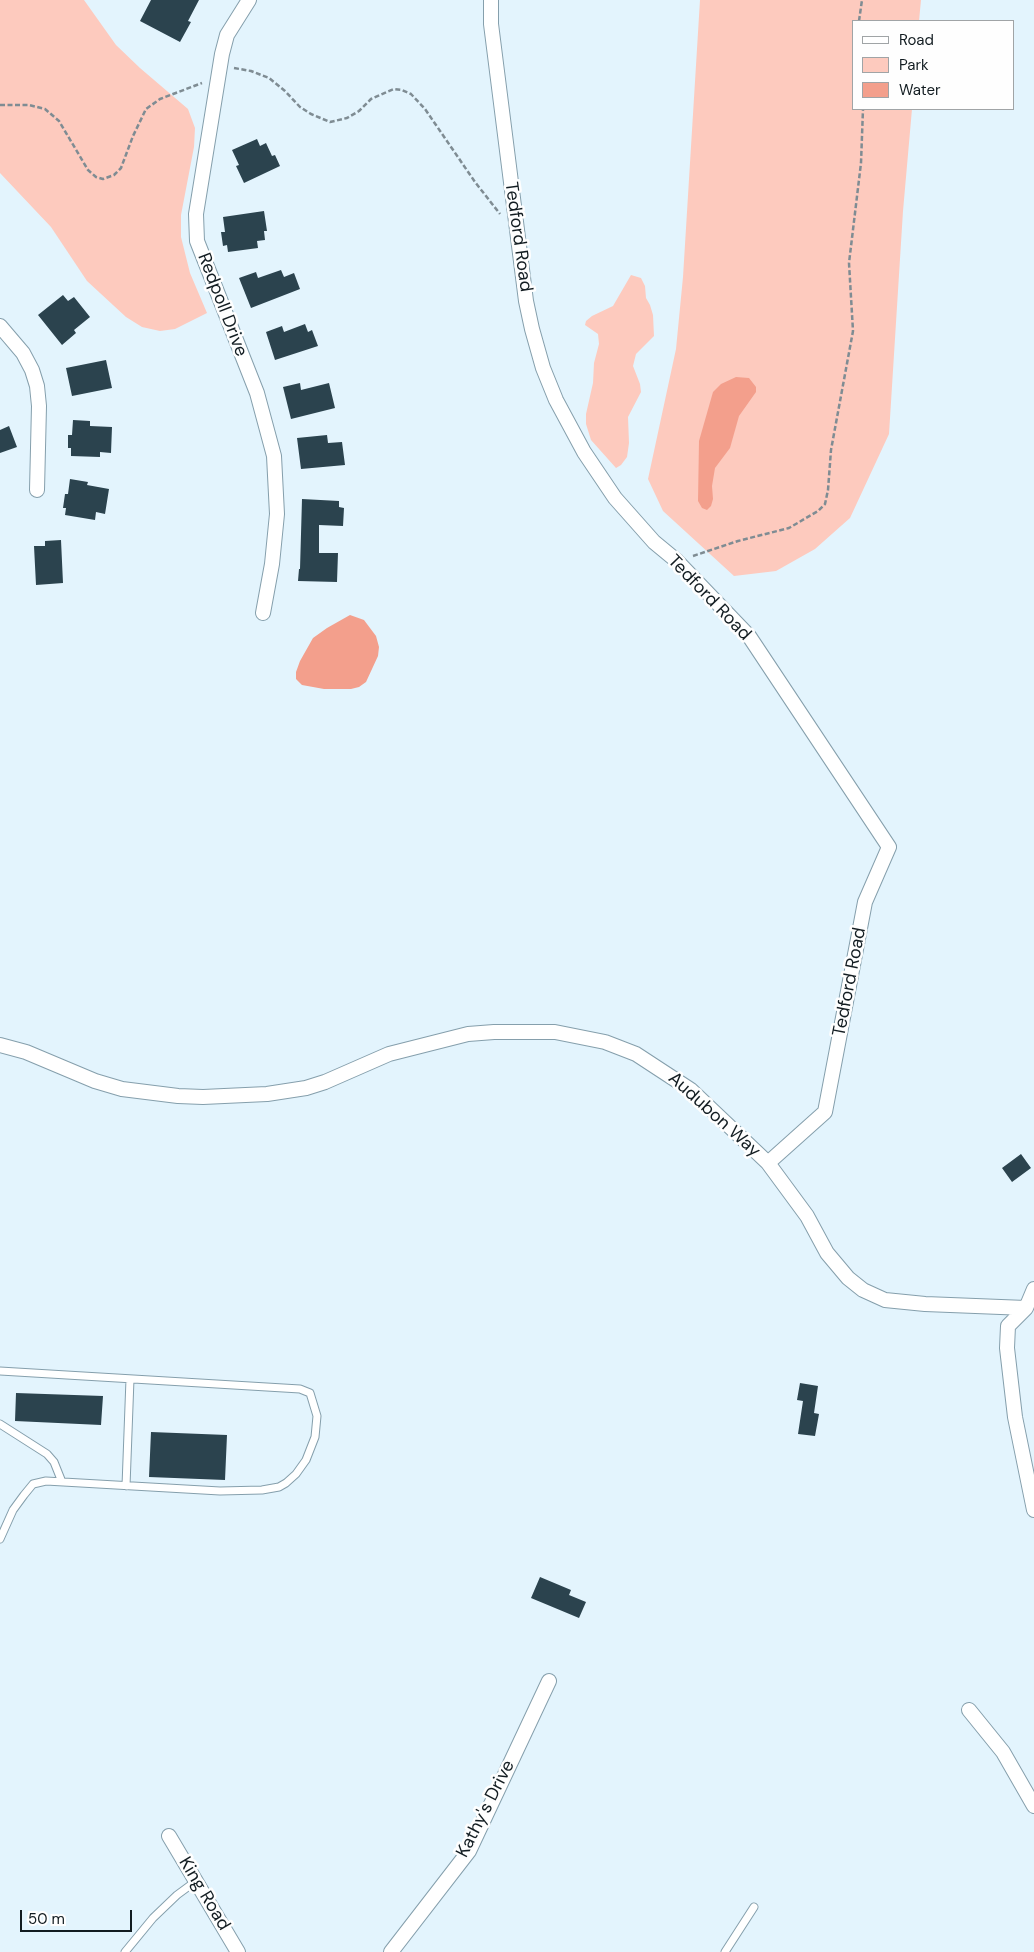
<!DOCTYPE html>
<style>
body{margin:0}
#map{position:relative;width:1034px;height:1952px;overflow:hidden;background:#e3f4fd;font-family:"DM Sans",sans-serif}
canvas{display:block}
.legend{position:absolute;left:852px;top:20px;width:162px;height:90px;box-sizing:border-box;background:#fefefe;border:1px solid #a0a4a6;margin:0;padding:6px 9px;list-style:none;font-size:15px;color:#121c21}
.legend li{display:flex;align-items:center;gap:10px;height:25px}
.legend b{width:25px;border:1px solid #a0a4a6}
.scale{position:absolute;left:20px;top:1910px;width:112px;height:22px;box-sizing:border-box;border:2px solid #121c21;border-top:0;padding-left:6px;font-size:15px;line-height:18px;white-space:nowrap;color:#121c21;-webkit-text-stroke:4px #fefefe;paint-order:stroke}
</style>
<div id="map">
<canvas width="1034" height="1952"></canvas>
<ul class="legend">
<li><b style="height:6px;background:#fff"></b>Road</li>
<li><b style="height:14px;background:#fdcabe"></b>Park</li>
<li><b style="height:14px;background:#f39f8c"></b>Water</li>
</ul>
<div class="scale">50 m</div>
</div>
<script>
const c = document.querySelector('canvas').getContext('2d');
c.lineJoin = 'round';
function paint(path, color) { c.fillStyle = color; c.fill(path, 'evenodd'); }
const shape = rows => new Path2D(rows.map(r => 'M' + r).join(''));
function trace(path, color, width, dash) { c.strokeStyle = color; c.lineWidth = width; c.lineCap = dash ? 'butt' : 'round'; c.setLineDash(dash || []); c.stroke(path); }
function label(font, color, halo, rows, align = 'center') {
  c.font = font + ' "DM Sans",sans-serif'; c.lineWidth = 5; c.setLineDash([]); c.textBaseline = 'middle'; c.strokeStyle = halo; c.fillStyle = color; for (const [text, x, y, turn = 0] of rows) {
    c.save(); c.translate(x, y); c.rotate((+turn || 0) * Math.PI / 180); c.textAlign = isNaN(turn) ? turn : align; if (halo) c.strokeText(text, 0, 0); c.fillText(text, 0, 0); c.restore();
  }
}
const green = shape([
 [0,0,84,0,116,45,140,68,188,109,195,128,194,147,181,215,181,237,190,273,207,313,175,329,160,331,142,327,126,317,87,281,51,227,0,173],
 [700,0,921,0,919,21,853,21,853,109,912,109,903,211,889,434,850,518,815,549,776,571,734,576,663,511,648,479,676,349,683,277],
 [631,275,641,278,645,286,646,298,650,305,653,315,654,336,636,354,633,366,640,384,641,392,628,417,629,443,627,457,621,465,616,468,591,440,586,424,586,414,593,383,594,363,599,344,598,334,585,325,586,321,592,316,613,306]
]);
const water = shape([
 [736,377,749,378,756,387,756,392,739,416,730,448,715,468,712,486,713,499,711,506,707,510,702,508,698,501,699,441,713,392,721,384],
 [350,615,364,620,376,636,379,647,378,656,366,682,359,687,351,689,324,689,302,685,296,679,296,672,300,661,313,638,327,628]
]);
const building = shape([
 [151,0,199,0,188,21,191,22,180,42,140,21],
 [257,139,260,146,266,143,272,156,275,155,280,166,244,183,236,166,239,165,232,150],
 [264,211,267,231,264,231,265,240,257,241,258,248,228,252,227,245,223,246,221,232,225,232,223,217],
 [281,270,284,277,294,273,300,289,251,308,239,278,256,272,258,278],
 [63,295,68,301,74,297,90,317,74,330,76,333,62,345,38,315],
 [305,324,308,332,312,330,318,346,275,360,266,332,282,326,284,332],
 [106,360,112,388,72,396,66,368],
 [300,383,301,390,329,383,335,408,291,419,283,387],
 [73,420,90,421,90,426,112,427,111,453,100,452,100,457,71,456,71,448,68,448,68,435,72,435],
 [9,426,17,447,0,453,0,430],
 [327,435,328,443,342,442,345,465,301,469,297,438],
 [70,479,88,482,87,485,109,489,105,514,96,512,95,520,65,515,66,508,63,508,65,494,68,494],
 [302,499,339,501,339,507,344,508,343,526,319,525,319,553,338,553,337,582,298,581,299,569,300,569],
 [61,540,63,583,36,585,34,546,45,546,45,541],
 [1021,1154,1031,1168,1012,1182,1002,1168],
 [800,1383,818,1386,814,1413,819,1414,815,1436,798,1434,803,1401,797,1400],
 [16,1393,103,1396,101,1425,15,1421],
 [151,1432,227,1435,225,1480,149,1477],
 [540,1577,571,1590,569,1595,586,1602,579,1618,531,1598]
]);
const path = shape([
 [859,21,862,0],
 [234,68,251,71,269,78,285,91,300,107,311,114,330,122,347,118,359,111,371,99,394,89,402,90,411,94,425,109,475,182,500,214],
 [0,105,29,105,45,109,59,121,88,170,96,177,103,179,114,175,121,168,133,136,146,109,160,99,202,83],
 [693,556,738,541,789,528,818,511,825,504,828,490,831,450,853,331,849,263,861,163,863,109]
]);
const lane = shape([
 [0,1371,300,1389,310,1393,317,1416,315,1437,306,1460,296,1474,286,1483,279,1487,262,1490,220,1491,46,1481,33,1484,24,1495,13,1510,0,1539],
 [0,1424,47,1454,54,1462,62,1482],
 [126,1486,130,1379],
 [125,1952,153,1918,177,1895,196,1881],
 [725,1952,754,1907]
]);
const street = shape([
 [249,0,227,35,222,54,196,214,197,241,257,393,274,456,277,514,272,564,263,613],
 [491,0,491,24,526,301,532,329,543,368,556,400,584,452,615,498,654,542,677,561,749,636,889,847,865,902,825,1112,768,1163],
 [0,326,23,353,32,370,37,386,39,406,37,490],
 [0,1045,26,1052,95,1081,122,1089,178,1096,203,1097,267,1094,306,1088,325,1082,389,1054,468,1034,494,1032,555,1032,605,1042,636,1054,691,1090,768,1163,807,1216,827,1253,848,1278,863,1290,885,1300,925,1304,1026,1308],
 [1034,1289,1026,1308,1008,1326,1007,1348,1015,1417,1034,1510],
 [969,1710,1003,1752,1034,1806],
 [169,1836,238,1952],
 [391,1952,469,1851,549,1681]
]);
const streetNames = [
 ["Tedford Road",518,237,82],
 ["Redpoll Drive",222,305,69],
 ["Tedford Road",709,598,46],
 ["Tedford Road",850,982,-79],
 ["Audubon Way",714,1115,42],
 ["Kathy's Drive",486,1809,-63],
 ["King Road",204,1894,59]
];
paint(green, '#fdcabe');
paint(water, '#f39f8c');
paint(building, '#2b434e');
trace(lane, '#859fac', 9);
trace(street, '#859fac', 16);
trace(path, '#7f8c93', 2.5, [5, 2.5]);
trace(lane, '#fff', 7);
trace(street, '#fff', 14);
label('18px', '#121c21', '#fefefe', streetNames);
</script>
